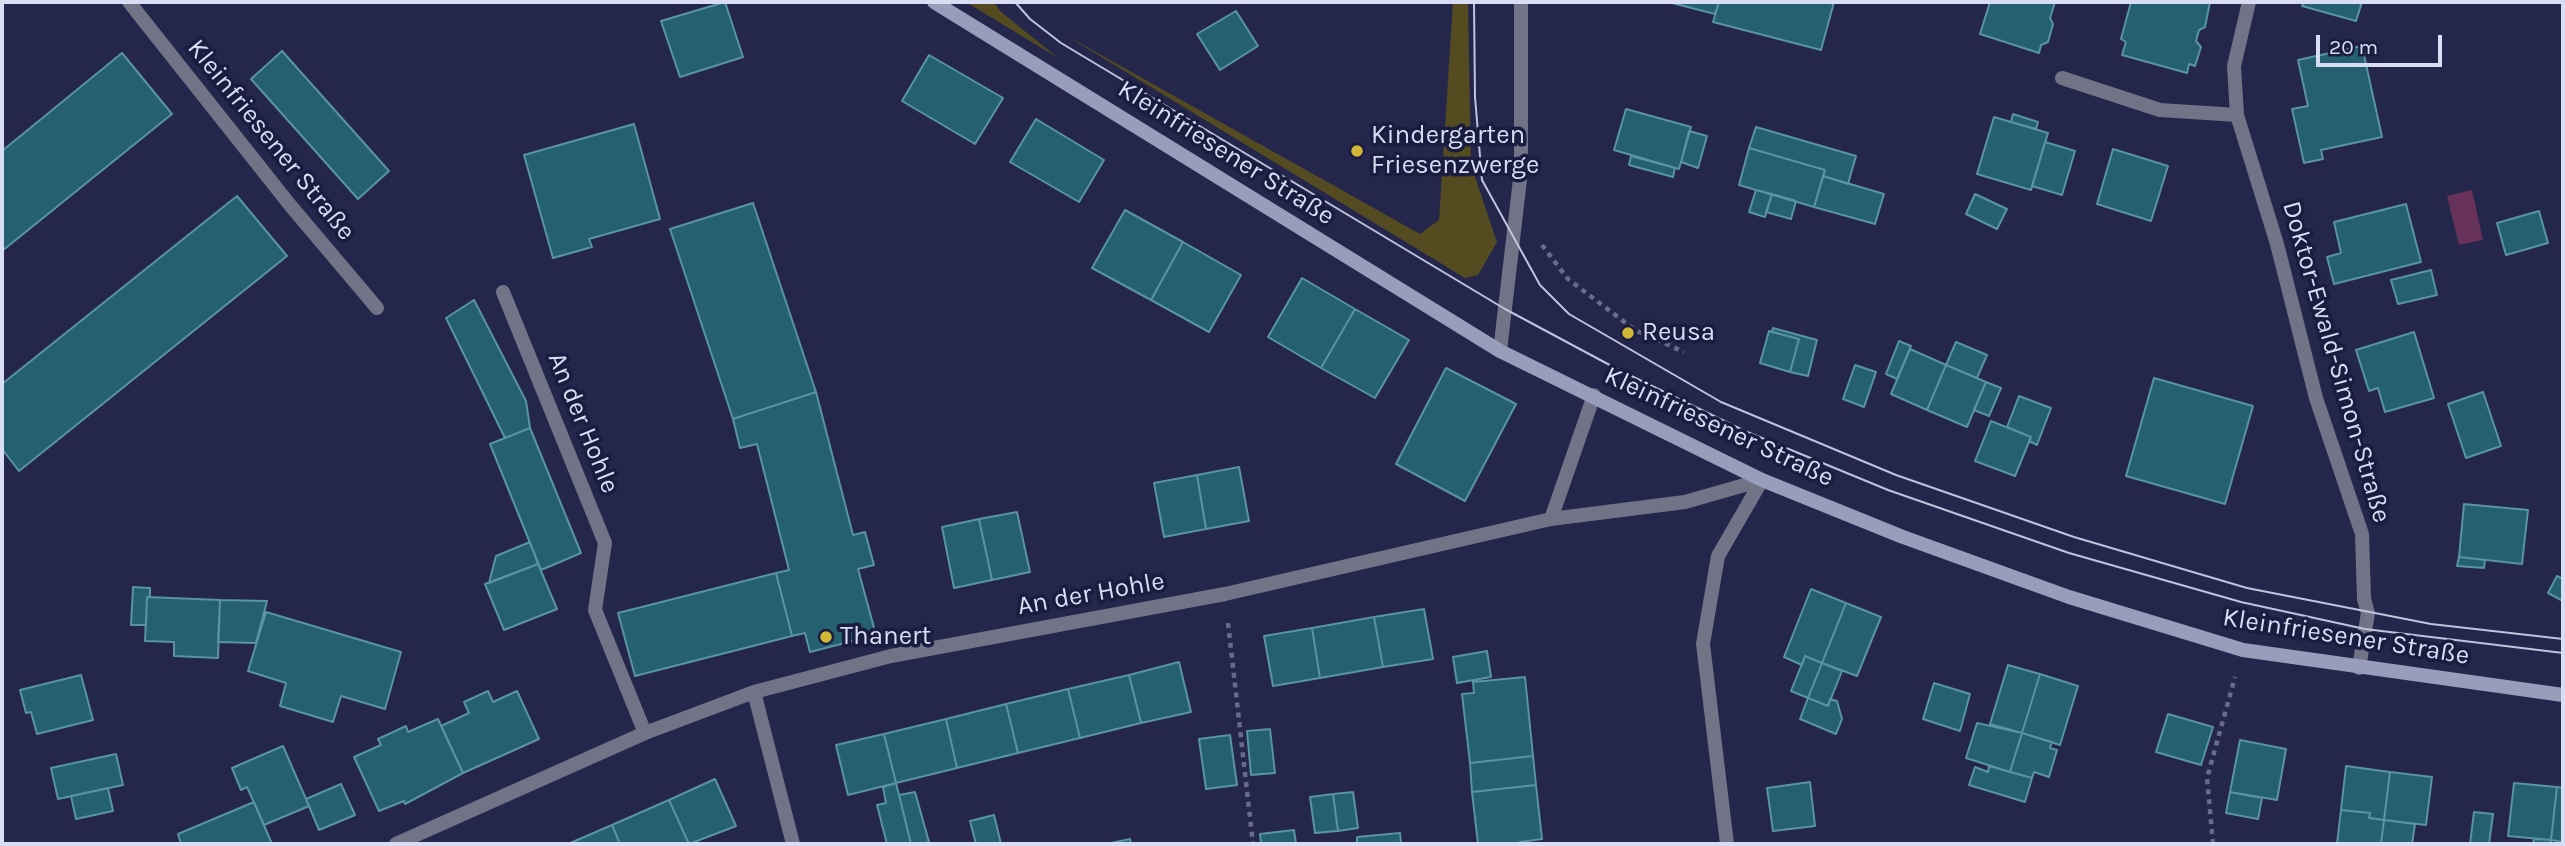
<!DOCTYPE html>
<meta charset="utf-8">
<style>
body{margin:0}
#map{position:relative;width:2565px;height:846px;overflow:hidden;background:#24274b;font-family:Karla,sans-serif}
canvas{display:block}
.frame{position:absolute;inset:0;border:4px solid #d8ddf4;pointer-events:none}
.scale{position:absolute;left:2316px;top:35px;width:126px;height:32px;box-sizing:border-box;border:4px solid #d8ddf4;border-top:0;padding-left:9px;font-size:21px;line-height:24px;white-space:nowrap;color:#d8ddf4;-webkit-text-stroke:5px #1a1d40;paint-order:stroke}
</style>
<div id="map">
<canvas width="2565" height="846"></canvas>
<div class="frame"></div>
<div class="scale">20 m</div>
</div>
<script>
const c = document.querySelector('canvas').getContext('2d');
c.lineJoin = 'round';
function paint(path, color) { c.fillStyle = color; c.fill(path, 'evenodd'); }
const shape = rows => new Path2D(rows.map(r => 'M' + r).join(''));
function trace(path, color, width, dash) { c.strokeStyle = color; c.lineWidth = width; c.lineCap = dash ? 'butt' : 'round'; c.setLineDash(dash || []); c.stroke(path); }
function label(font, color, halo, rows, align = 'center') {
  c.font = font + ' Karla,sans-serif'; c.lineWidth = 7; c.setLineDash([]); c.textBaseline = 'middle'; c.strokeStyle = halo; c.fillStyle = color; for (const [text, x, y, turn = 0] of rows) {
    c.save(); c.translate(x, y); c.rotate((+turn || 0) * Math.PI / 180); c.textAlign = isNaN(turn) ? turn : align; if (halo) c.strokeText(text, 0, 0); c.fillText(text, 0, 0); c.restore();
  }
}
const green = shape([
 [966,2,994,2,1000,11,1058,58],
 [1453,2,1468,2,1471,165,1497,242,1478,275,1465,278,1062,33,1420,234,1439,220]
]);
const water = shape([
 [2472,190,2483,240,2459,245,2447,196]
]);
const building = shape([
 [725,2,743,57,680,77,661,21,725,2],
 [1668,2,1719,2,1715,14,1668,2],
 [1719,2,1834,2,1821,50,1713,22,1719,2],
 [1990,2,2055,2,2050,18,2053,24,2048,42,2041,45,2039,53,1980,34,1990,2],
 [2131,2,2210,2,2205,27,2199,30,2196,41,2201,47,2195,66,2189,64,2187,73,2122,55,2126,42,2121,39,2131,2],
 [2304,2,2362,2,2356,21,2302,6,2304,2],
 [1236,11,1258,46,1220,70,1197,34,1236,11],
 [2362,46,2382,137,2321,150,2323,159,2304,163,2292,109,2308,106,2298,60,2362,46],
 [282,51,389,171,358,199,251,79,282,51],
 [122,53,172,114,2,251,2,151,122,53],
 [929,55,1003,98,975,144,902,101,929,55],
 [1626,109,1691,127,1679,169,1614,150,1626,109],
 [2013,114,2038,122,2036,129,2011,122,2013,114],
 [1994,117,2048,133,2031,190,1977,174,1994,117],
 [1036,119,1104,160,1079,202,1010,162,1036,119],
 [634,124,660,219,589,239,592,247,553,258,524,155,634,124],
 [1756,127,1856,156,1848,184,1823,176,1825,170,1749,148,1756,127],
 [1689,131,1707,136,1698,168,1681,162,1689,131],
 [2045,142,2075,151,2062,195,2032,186,2045,142],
 [1749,148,1825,170,1814,207,1739,185,1749,148],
 [2113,149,2168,166,2151,221,2097,204,2113,149],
 [1631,156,1675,168,1673,177,1629,165,1631,156],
 [1823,176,1884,194,1875,224,1814,207,1823,176],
 [1756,190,1772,194,1765,217,1749,212,1756,190],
 [1772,194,1796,201,1791,219,1766,212,1772,194],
 [1975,194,2007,209,1997,229,1966,214,1975,194],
 [237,196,287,256,19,471,2,449,2,384,237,196],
 [753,203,816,392,733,419,670,229,753,203],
 [2406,204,2421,262,2334,284,2327,257,2341,253,2334,222,2406,204],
 [1125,210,1183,242,1151,300,1092,268,1125,210],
 [2539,211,2548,243,2506,255,2497,223,2539,211],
 [1183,242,1241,275,1209,332,1151,300,1183,242],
 [2431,270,2437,295,2398,304,2391,280,2431,270],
 [1302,278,1355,309,1321,368,1268,337,1302,278],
 [474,300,526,401,530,428,505,438,446,318,474,300],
 [1355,309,1409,340,1375,398,1321,368,1355,309],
 [1773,328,1817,340,1808,376,1790,372,1799,339,1772,332,1773,328],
 [1769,331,1799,339,1790,372,1760,363,1769,331],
 [2414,332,2434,398,2385,412,2378,388,2369,391,2356,350,2414,332],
 [1899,341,1911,346,1897,379,1886,374,1899,341],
 [1956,342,1987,355,1977,378,1946,365,1956,342],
 [1910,349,1946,365,1927,410,1891,394,1910,349],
 [1855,365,1876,372,1864,407,1843,399,1855,365],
 [1946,365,1986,382,1967,427,1927,410,1946,365],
 [1446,368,1516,404,1465,501,1396,464,1446,368],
 [2154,378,2253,406,2225,504,2126,476,2154,378],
 [1986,382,2001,388,1989,416,1974,410,1986,382],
 [816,392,853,535,865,532,874,565,858,569,876,635,810,652,805,633,792,636,776,573,789,570,757,444,740,448,733,419,816,392],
 [2483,392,2501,446,2466,458,2448,404,2483,392],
 [2019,396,2051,408,2037,445,2029,441,2031,437,2007,427,2019,396],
 [1991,421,2031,437,2015,476,1975,461,1991,421],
 [530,428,581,553,541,570,490,444,530,428],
 [1239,467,1249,521,1206,529,1197,475,1239,467],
 [1197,475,1206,529,1164,537,1154,483,1197,475],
 [2464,504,2528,510,2522,564,2459,557,2464,504],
 [1017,512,1030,572,992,580,979,519,1017,512],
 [979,519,992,580,954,588,942,527,979,519],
 [530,542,538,564,489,583,496,556,530,542],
 [2459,557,2485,560,2484,568,2457,566,2459,557],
 [538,564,557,609,504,630,485,584,538,564],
 [776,573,792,636,635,676,618,613,776,573],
 [2557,576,2563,579,2563,601,2548,593,2557,576],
 [133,587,150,588,150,597,147,597,146,625,131,625,133,587],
 [1811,589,1846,603,1822,663,1805,656,1802,665,1784,657,1811,589],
 [147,597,220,600,218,658,174,656,174,642,145,641,147,597],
 [220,600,267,601,256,643,218,642,220,600],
 [1846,603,1881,617,1857,676,1822,663,1846,603],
 [1424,609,1433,659,1383,667,1374,617,1424,609],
 [266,612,401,652,385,709,341,696,333,722,280,706,286,683,248,671,266,612],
 [1374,617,1383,667,1320,678,1312,628,1374,617],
 [1312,628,1320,678,1273,686,1264,636,1312,628],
 [1487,651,1491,677,1457,683,1453,657,1487,651],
 [1805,656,1822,663,1808,698,1791,691,1805,656],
 [1179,662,1191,712,1141,723,1129,675,1179,662],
 [1822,663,1842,671,1828,706,1808,698,1822,663],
 [2008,665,2040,674,2022,733,1990,724,2008,665],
 [2040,674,2078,686,2060,745,2022,733,2040,674],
 [81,675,93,720,37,734,31,712,26,713,20,690,81,675],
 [1129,675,1141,723,1080,738,1068,689,1129,675],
 [1525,677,1533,756,1470,763,1462,694,1474,693,1473,682,1525,677],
 [1934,683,1970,694,1960,731,1923,719,1934,683],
 [1068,689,1080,738,1018,753,1006,704,1068,689],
 [488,691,493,702,517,691,539,739,463,773,441,726,469,713,464,702,488,691],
 [1808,698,1828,706,1830,699,1837,701,1842,719,1836,734,1800,719,1808,698],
 [1006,704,1018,753,957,768,946,719,1006,704],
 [2168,714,2213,727,2201,765,2156,752,2168,714],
 [438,719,463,773,405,804,404,801,379,811,354,757,381,745,378,739,406,726,408,732,438,719],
 [946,719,957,768,896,783,884,734,946,719],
 [1977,723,2022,733,2010,772,1966,758,1977,723],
 [1270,729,1275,773,1251,775,1247,731,1270,729],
 [2022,733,2052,742,2050,748,2057,750,2049,777,2034,772,2032,778,2010,772,2022,733],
 [884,734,896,783,848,795,836,745,884,734],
 [1230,735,1237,785,1206,789,1199,739,1230,735],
 [2240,740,2286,749,2277,800,2230,792,2240,740],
 [283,746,309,806,264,825,247,787,241,790,232,768,283,746],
 [116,754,123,785,58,799,51,768,116,754],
 [1533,756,1536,785,1472,792,1470,763,1533,756],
 [1989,766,2032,778,2025,802,1969,785,1975,767,1988,772,1989,766],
 [2346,766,2390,772,2384,820,2369,818,2370,813,2341,810,2346,766],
 [2390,772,2432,777,2426,825,2384,820,2390,772],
 [715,779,736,826,689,844,669,800,715,779],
 [1810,782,1815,826,1773,831,1767,788,1810,782],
 [896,783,899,795,911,844,887,844,877,805,886,803,883,787,896,783],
 [2514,783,2557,787,2551,840,2508,836,2514,783],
 [341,784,355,815,319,830,306,799,341,784],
 [1536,785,1542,839,1520,842,1520,844,1478,844,1472,792,1536,785],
 [2557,787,2563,788,2563,842,2551,840,2557,787],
 [108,788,113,811,76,819,71,796,108,788],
 [915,792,929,842,919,844,911,844,899,795,915,792],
 [1353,792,1358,828,1338,831,1333,794,1353,792],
 [2230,792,2262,798,2258,819,2226,813,2230,792],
 [1333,794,1338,831,1315,833,1310,797,1333,794],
 [669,800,689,844,620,844,612,825,669,800],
 [254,802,272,844,181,844,178,834,254,802],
 [2341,810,2370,813,2369,818,2384,820,2381,844,2337,844,2341,810],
 [2474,812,2493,814,2489,844,2470,844,2474,812],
 [994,815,1001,844,976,844,970,821,994,815],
 [2384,820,2415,824,2412,844,2381,844,2384,820],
 [612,825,620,844,568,844,612,825],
 [1294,830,1296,844,1261,844,1260,834,1294,830],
 [1400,833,1401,844,1357,844,1357,837,1400,833],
 [1130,839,1131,844,1106,844,1130,839],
 [2534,839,2551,840,2551,844,2533,844,2534,839]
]);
const path = shape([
 [1542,245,1568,279,1635,330,1684,352],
 [1228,623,1253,844],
 [2213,844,2207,778,2235,677]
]);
const lane = shape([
 [503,292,605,543,595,610,645,733]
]);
const street = shape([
 [129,2,290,205,377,308],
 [2249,2,2234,66,2237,115,2277,244,2316,398,2362,534,2364,599,2368,613,2359,668],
 [2062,78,2160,110,2237,115],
 [1500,351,1521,171,1521,2],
 [1551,519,1594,395],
 [754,692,793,844],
 [396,844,645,733,754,692,891,656,1225,594,1551,519,1685,502,1762,480],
 [1727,844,1703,644,1718,556,1762,480]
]);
const secondary = shape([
 [934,2,1500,351,1762,480,1903,537,2069,597,2243,650,2563,695]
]);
const tram = shape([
 [1015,2,1030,19,1061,43,1505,309,1619,370,1745,431,1888,490,2069,553,2241,602,2365,629,2563,653],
 [1474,2,1475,97,1482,180,1540,285,1569,314,1721,402,1896,475,2074,537,2247,588,2431,624,2563,639]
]);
const markers = [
 [1357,151,7,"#d0b736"],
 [1628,333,7,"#d0b736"],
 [826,637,7,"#d0b736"]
];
const poiNames = [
 ["Kindergarten",1371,136],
 ["Friesenzwerge",1371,166],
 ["Reusa",1642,333],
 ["Thanert",840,637]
];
const streetNames = [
 ["Kleinfriesener Straße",271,140,51],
 ["Kleinfriesener Straße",1226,153,32],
 ["Doktor-Ewald-Simon-Straße",2336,362,74],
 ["An der Hohle",583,423,68],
 ["Kleinfriesener Straße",1719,427,25],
 ["An der Hohle",1091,594,-10],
 ["Kleinfriesener Straße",2346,637,9]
];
paint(green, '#544b20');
paint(water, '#663259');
paint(building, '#246070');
trace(building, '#5993a4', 2);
trace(path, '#686c8b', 4.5, [5, 5]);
trace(lane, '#717487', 14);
trace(street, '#717487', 14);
trace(secondary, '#989dbc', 14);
trace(tram, '#bfc4dd', 2);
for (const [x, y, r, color] of markers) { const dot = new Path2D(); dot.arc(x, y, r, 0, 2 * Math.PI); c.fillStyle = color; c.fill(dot); trace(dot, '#1a1d40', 2.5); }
label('26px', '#d8ddf4', '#1a1d40', poiNames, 'left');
label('26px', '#d8ddf4', '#1a1d40', streetNames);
</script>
